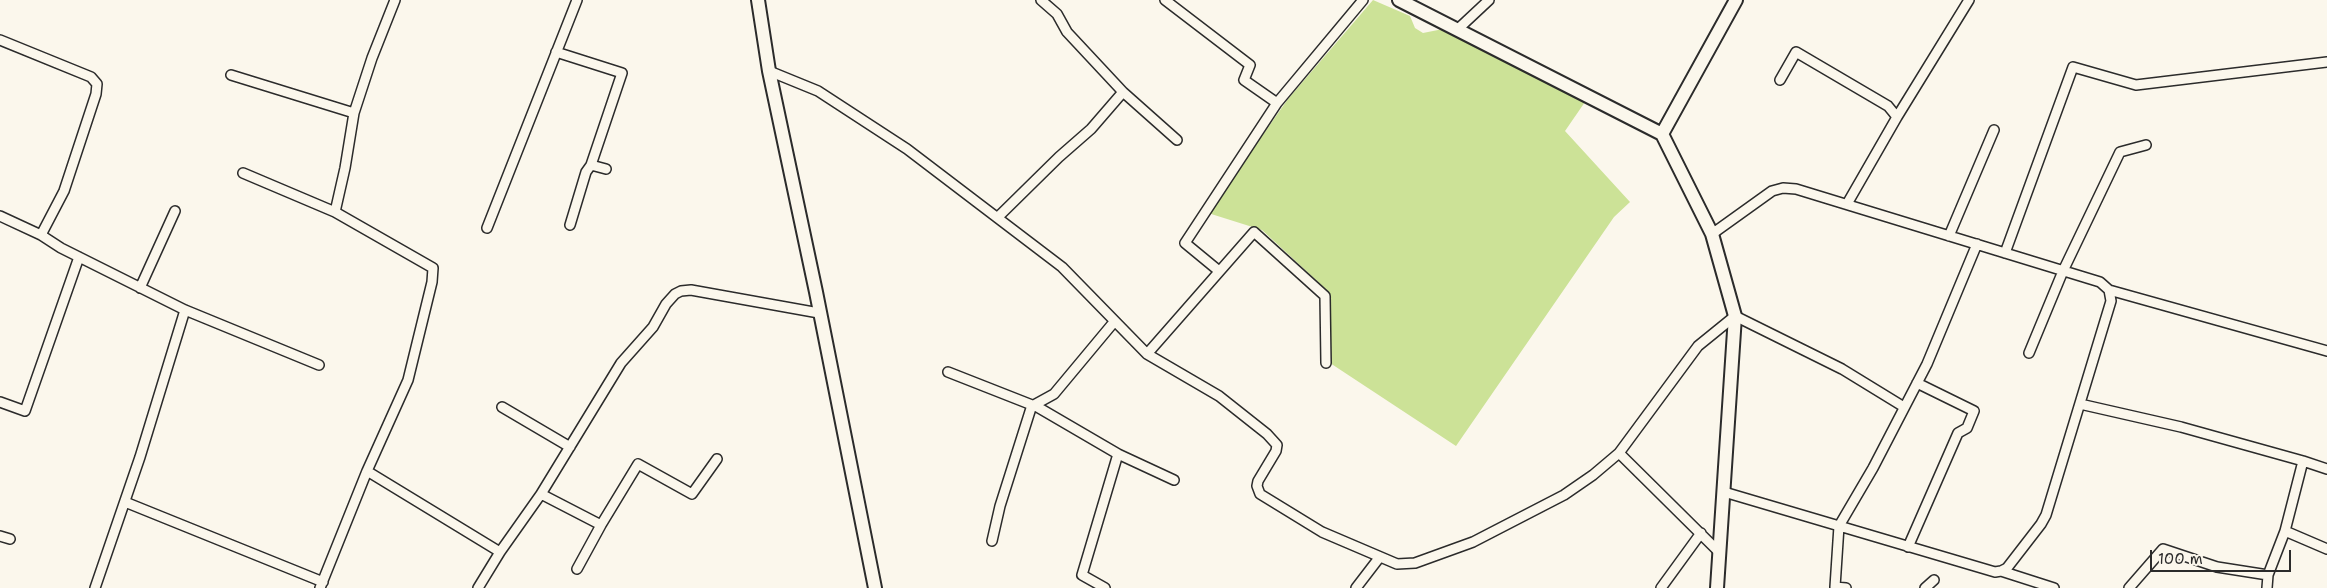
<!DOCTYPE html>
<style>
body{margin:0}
#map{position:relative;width:2327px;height:588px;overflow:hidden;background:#fbf7ec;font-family:"Shantell Sans",sans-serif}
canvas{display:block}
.scale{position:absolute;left:2150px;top:550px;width:141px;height:22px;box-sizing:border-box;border:2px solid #2b2b2b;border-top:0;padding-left:6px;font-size:15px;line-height:18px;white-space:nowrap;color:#2b2b2b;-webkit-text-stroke:4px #fbf7ec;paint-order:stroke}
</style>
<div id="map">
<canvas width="2327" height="588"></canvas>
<div class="scale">100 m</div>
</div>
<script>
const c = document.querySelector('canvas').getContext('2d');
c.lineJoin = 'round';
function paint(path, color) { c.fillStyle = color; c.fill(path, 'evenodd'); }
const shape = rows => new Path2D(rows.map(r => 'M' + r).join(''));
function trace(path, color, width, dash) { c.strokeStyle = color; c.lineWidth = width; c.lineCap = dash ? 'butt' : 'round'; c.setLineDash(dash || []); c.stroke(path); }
const green = shape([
 [1373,0,1410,16,1415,28,1423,33,1443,29,1585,102,1565,131,1630,202,1614,217,1456,446,1330,363,1330,293,1262,230,1208,213,1288,99]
]);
const street = shape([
 [1041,0,1057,14,1067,32,1123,92],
 [1165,0,1250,65,1244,80,1277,103,1185,243,1219,271],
 [1458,29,1489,0],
 [0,40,91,77,97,84,96,94,64,191,41,235],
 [556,52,622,73,591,165,606,169],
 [769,71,818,91,907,149,1062,267,1147,354,1219,396,1267,434,1277,445,1276,451,1258,481,1257,486,1260,494,1322,532,1397,564,1415,563,1473,542,1564,495,1593,475,1619,453,1719,552],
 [231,75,354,113],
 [1780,80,1796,52,1888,106,1897,117,1847,204],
 [1277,103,1363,0],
 [1897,117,1969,0],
 [243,173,335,212],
 [0,216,41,235,61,248,185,310,319,365],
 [998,217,1059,157,1091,129,1123,92,1177,140],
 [570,225,586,172,591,165],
 [487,228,577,0],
 [1712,234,1772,191,1783,188,1796,189,2100,282,2109,290,2111,301,2046,515,2041,524,2007,568,2001,571,1995,572,1724,492],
 [1949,236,1994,130],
 [2005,253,2073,67,2136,85,2327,62],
 [140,288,175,211],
 [2109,290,2327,351],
 [2029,353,2063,271,2120,152,2146,145],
 [1147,354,1254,232,1325,296,1326,363],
 [948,372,1032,405],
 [0,402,25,411,79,257],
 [2080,404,2181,427,2303,461,2285,531,2268,575],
 [1034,405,1054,394,1114,322],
 [502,407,570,447],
 [1619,453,1698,346,1735,316,1842,369,1904,407],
 [1118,454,1174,480],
 [2303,461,2327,469],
 [367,471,500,552,478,588],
 [541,494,621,363,653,327,666,304,675,294,681,291,691,290,819,313],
 [125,502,323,582],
 [601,525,638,464,692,494,717,459],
 [2285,531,2327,549],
 [0,536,10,539],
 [992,541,1000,506,1032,405,1034,405,1118,454,1082,575,1105,588],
 [1908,547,1958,433,1967,428,1974,411,1917,383],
 [500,552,541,494,601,525,577,569],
 [2001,571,2054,588],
 [95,588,140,457,185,310],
 [320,588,367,471,408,380,432,282,433,268,335,212,345,168,354,113,372,58,395,0],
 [1356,588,1379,558],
 [1661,588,1701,533],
 [1846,588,1835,587,1839,526,1873,468,1927,364,1977,244],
 [1925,588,1934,580],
 [2129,588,2163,549,2217,567,2268,575,2267,588]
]);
const secondary = shape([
 [758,0,769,71,816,292,875,588],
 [1399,0,1662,134,1712,234,1735,316,1717,588],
 [1662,134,1736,0]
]);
paint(green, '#cce297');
trace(street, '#2b2b2b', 12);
trace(secondary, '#2b2b2b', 16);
trace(street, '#fbf7ec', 9);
trace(secondary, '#fbf7ec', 12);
</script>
